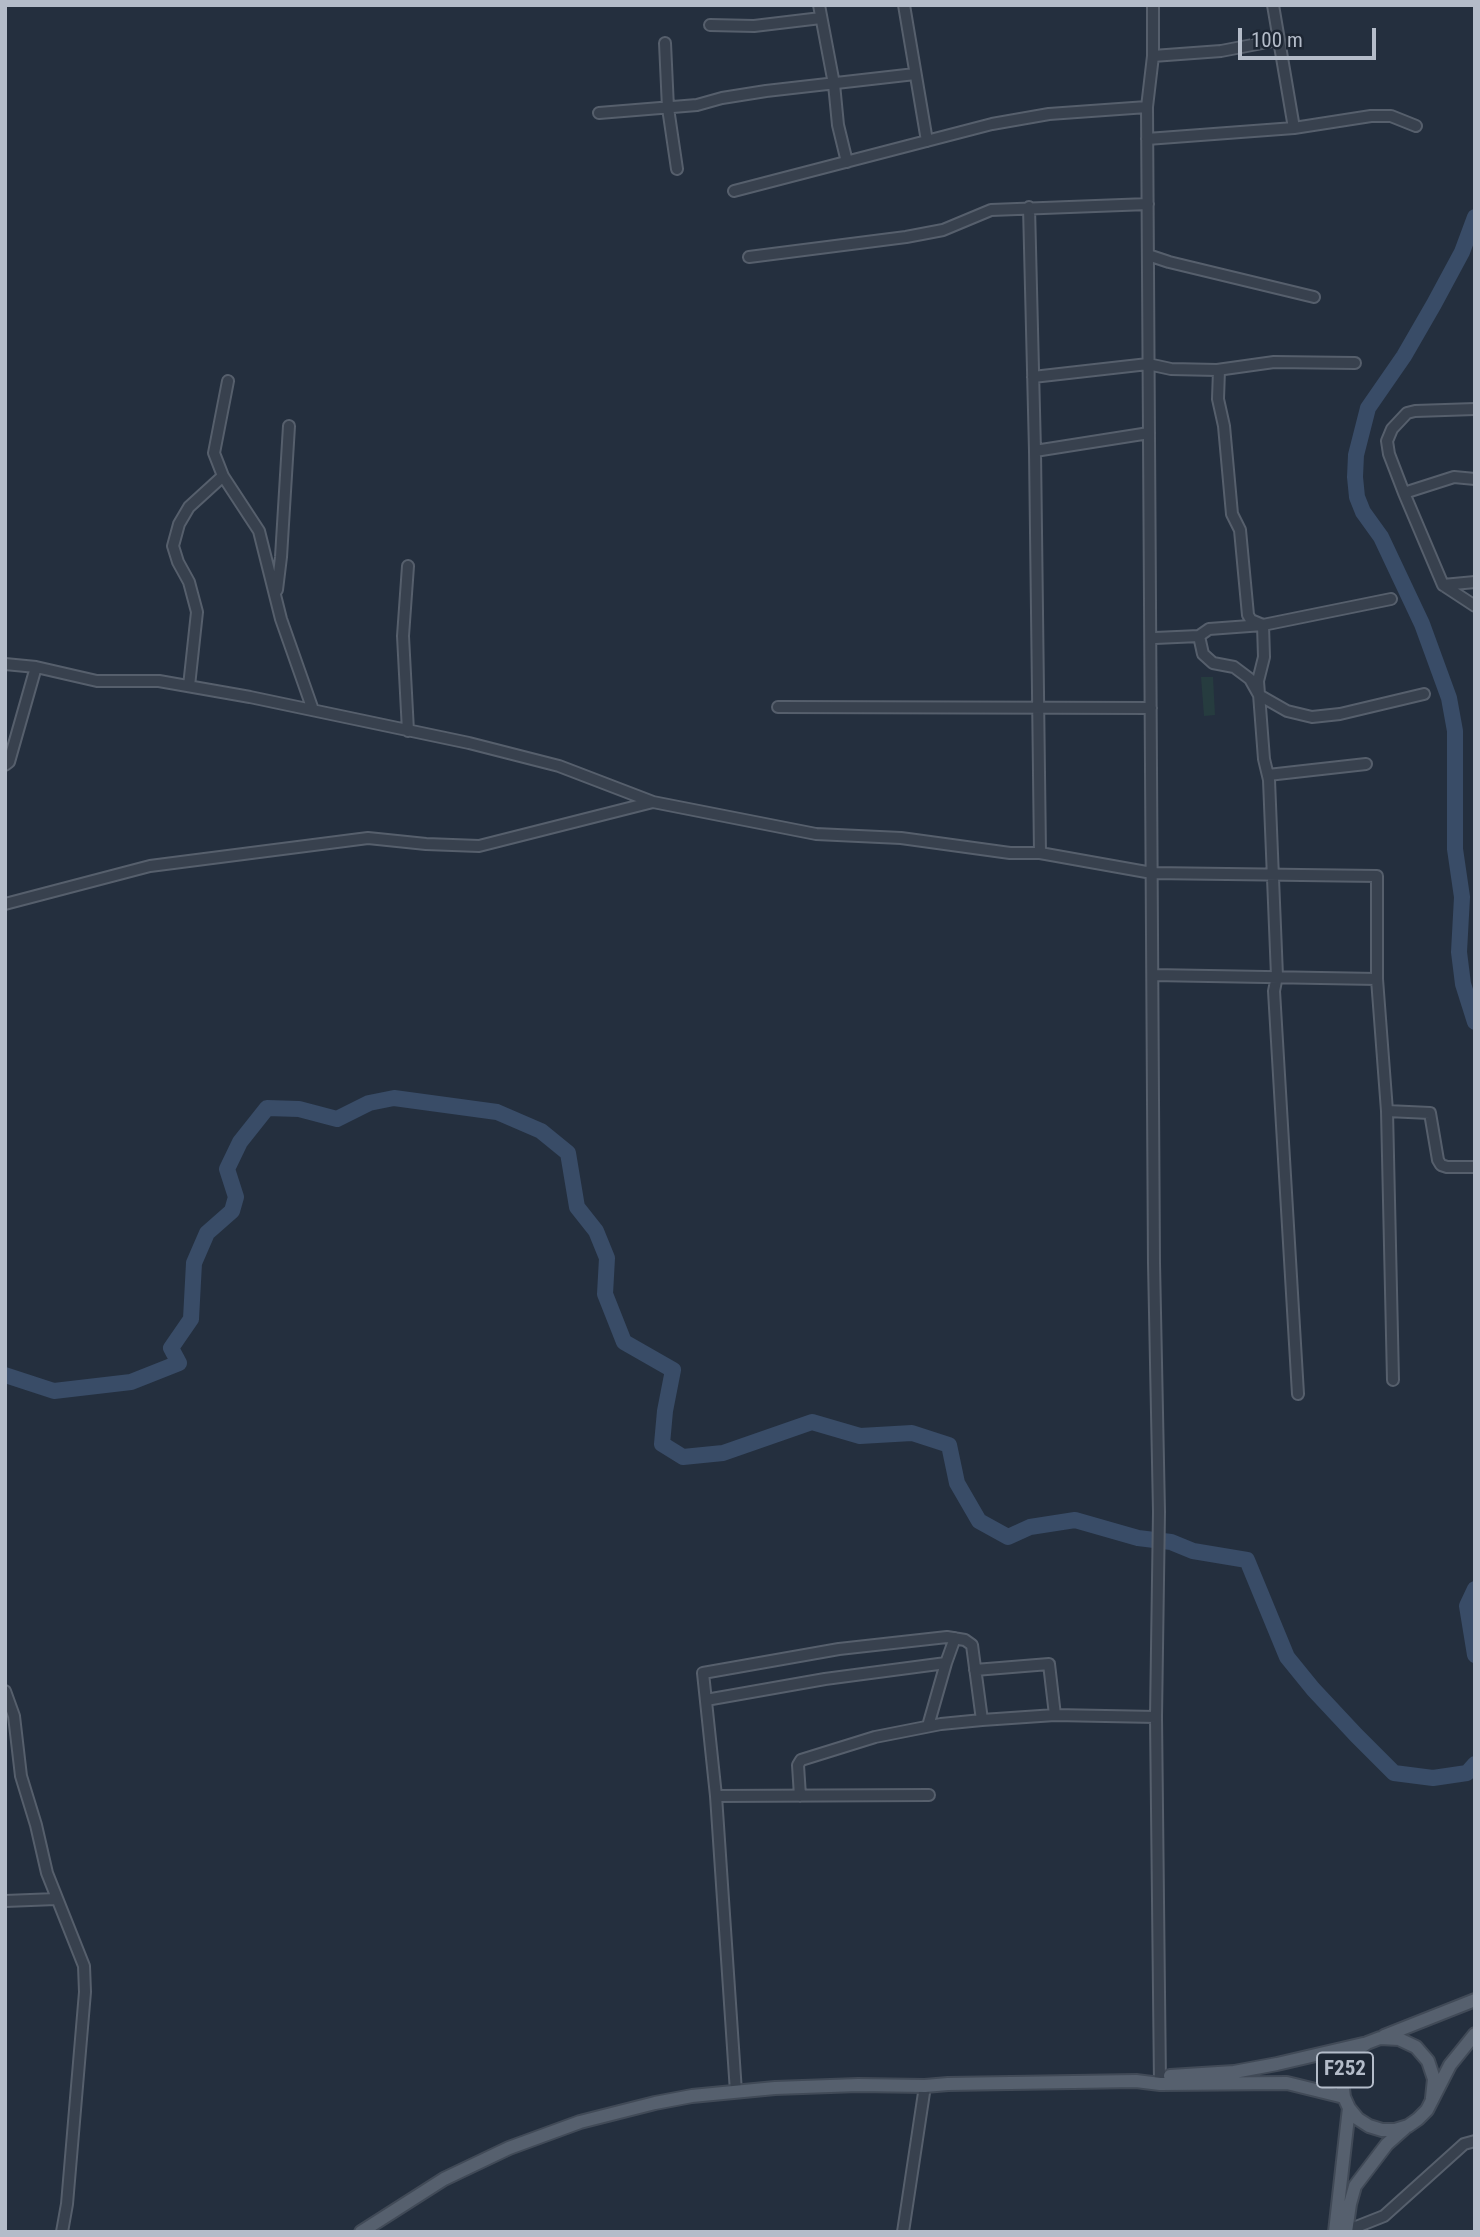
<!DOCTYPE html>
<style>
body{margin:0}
#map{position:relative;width:1480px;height:2237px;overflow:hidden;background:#242f3e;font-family:"Roboto Condensed",sans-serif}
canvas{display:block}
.frame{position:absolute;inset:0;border:7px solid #b4bcc9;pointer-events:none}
.scale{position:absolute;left:1238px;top:28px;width:138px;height:32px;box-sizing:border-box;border:4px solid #b4bcc9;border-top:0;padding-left:9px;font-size:21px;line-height:24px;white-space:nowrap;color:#b4bcc9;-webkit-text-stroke:5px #1d2633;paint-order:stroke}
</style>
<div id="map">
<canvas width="1480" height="2237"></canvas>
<div class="frame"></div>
<div class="scale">100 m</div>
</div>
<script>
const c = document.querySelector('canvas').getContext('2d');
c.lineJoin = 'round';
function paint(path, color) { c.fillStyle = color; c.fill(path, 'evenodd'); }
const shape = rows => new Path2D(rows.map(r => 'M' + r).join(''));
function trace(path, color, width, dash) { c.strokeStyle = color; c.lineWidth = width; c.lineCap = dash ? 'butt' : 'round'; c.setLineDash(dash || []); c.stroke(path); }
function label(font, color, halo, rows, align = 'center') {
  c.font = font + ' "Roboto Condensed",sans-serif'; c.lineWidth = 6; c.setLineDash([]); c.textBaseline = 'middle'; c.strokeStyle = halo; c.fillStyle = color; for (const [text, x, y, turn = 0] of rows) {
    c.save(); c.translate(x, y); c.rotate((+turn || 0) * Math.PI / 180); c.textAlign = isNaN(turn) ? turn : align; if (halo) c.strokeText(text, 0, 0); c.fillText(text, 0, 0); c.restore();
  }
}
const green = shape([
 [1201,677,1213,677,1215,715,1204,716]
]);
const river = shape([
 [1475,217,1462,252,1434,304,1404,356,1368,408,1356,455,1355,477,1357,497,1363,512,1381,537,1422,624,1449,698,1455,731,1455,849,1462,897,1459,952,1463,984,1475,1022],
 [5,1375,54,1391,131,1382,179,1363,171,1348,191,1319,194,1263,207,1233,232,1211,236,1197,227,1169,240,1142,267,1108,299,1109,337,1119,369,1103,394,1098,497,1112,541,1131,568,1153,577,1207,596,1231,607,1258,605,1294,624,1342,673,1370,665,1411,662,1444,683,1457,723,1453,812,1422,860,1436,912,1433,949,1445,957,1483,979,1521,1008,1537,1030,1527,1075,1520,1138,1538,1171,1542,1193,1551,1247,1560,1287,1657,1313,1689,1356,1735,1394,1773,1433,1778,1467,1773,1475,1764],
 [1475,1589,1467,1606,1475,1655]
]);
const minor = shape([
 [819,5,834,84,838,125,847,162],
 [904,5,927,141],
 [1153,5,1153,56,1147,107,1154,1263,1159,1512,1156,1717,1160,2084],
 [1273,5,1294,128],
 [710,25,754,26,821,18],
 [665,43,668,108,677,169],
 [1153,56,1221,51,1278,40],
 [599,113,697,105,722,98,766,91,915,74],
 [1147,139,1294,128,1371,116,1391,116,1416,126],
 [734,191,992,124,1049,114,1147,107],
 [1029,207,1035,451,1040,853],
 [1148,255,1169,262,1314,297],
 [749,257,906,237,943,230,991,210,1148,204],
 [1219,370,1218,399,1224,426,1232,514,1240,530,1248,615,1251,620,1263,625,1264,657,1258,681,1264,759,1269,780,1277,976,1274,991,1298,1394],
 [1033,377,1148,364,1171,369,1217,370,1274,362,1355,363],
 [228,381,214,453,223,476,259,531,281,619,313,710],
 [1475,409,1415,411,1407,413,1392,429,1387,441,1389,454,1404,493,1443,585,1475,606],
 [1035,451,1149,433],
 [1404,493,1454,477,1475,479],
 [1443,585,1475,582],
 [277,590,281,557,289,426],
 [1199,636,1203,654,1213,663,1234,667,1250,679,1259,695,1287,711,1312,717,1340,714,1424,694],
 [1155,638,1199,636,1209,629,1263,625,1391,599],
 [5,664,36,667,97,681,159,681,250,697,469,743,559,766,653,802,816,834,901,838,1010,853,1040,853,1152,873,1377,876,1377,979,1387,1111,1393,1380],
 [189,686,197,612,189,582,178,562,173,546,179,524,189,507,223,476],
 [778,707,1151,708],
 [408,731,403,636,408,566],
 [5,765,9,762,36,667],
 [1268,775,1366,764],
 [5,904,150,866,368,838,426,844,479,846,653,802],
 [1153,975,1377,979],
 [1387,1111,1430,1113,1438,1160,1441,1165,1447,1167,1475,1167],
 [975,1670,1049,1664,1055,1715],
 [5,1691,14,1716,21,1776,36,1825,47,1873,84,1966,85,1992,67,2204,62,2232],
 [706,1700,825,1679,946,1663],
 [928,1726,946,1663,955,1638],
 [716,1796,929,1795],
 [800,1796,798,1765,801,1760,875,1737,941,1724,982,1720,1055,1715,1156,1717],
 [5,1901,56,1899],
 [736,2092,716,1796,703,1673,839,1649,947,1637,965,1640,972,1645,982,1720],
 [1341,2230,1346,2231,1384,2216,1464,2144,1475,2141],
 [903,2232,925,2086]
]);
const major = shape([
 [1384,2036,1475,2000],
 [1170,2076,1234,2072,1277,2064,1363,2044],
 [1432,2098,1434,2079,1428,2061,1416,2047,1399,2039,1380,2038,1367,2043,1354,2052,1346,2066,1342,2081,1344,2097,1349,2108,1358,2119,1369,2126,1382,2130,1395,2130,1408,2126,1418,2119,1427,2110,1450,2065,1475,2034],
 [361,2232,444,2179,509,2148,580,2122,655,2103,692,2096,775,2088,858,2085,925,2086,948,2084,1136,2081,1160,2084,1287,2083,1344,2097],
 [1335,2232,1349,2108],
 [1346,2232,1350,2204,1355,2186,1387,2144,1405,2128]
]);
const shields = [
 [1345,2070,56]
];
const shieldNames = [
 ["F252",1345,2070]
];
paint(green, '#263c3f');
trace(river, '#394c67', 16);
trace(minor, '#565f6c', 14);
trace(major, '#414a57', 16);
trace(minor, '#38414e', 10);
trace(major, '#56606e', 12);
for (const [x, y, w] of shields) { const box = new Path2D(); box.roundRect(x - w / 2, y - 17.5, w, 35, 5); c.fillStyle = '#1d2633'; c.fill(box); trace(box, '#b4bcc9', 2); }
label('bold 21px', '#b4bcc9', null, shieldNames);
</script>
